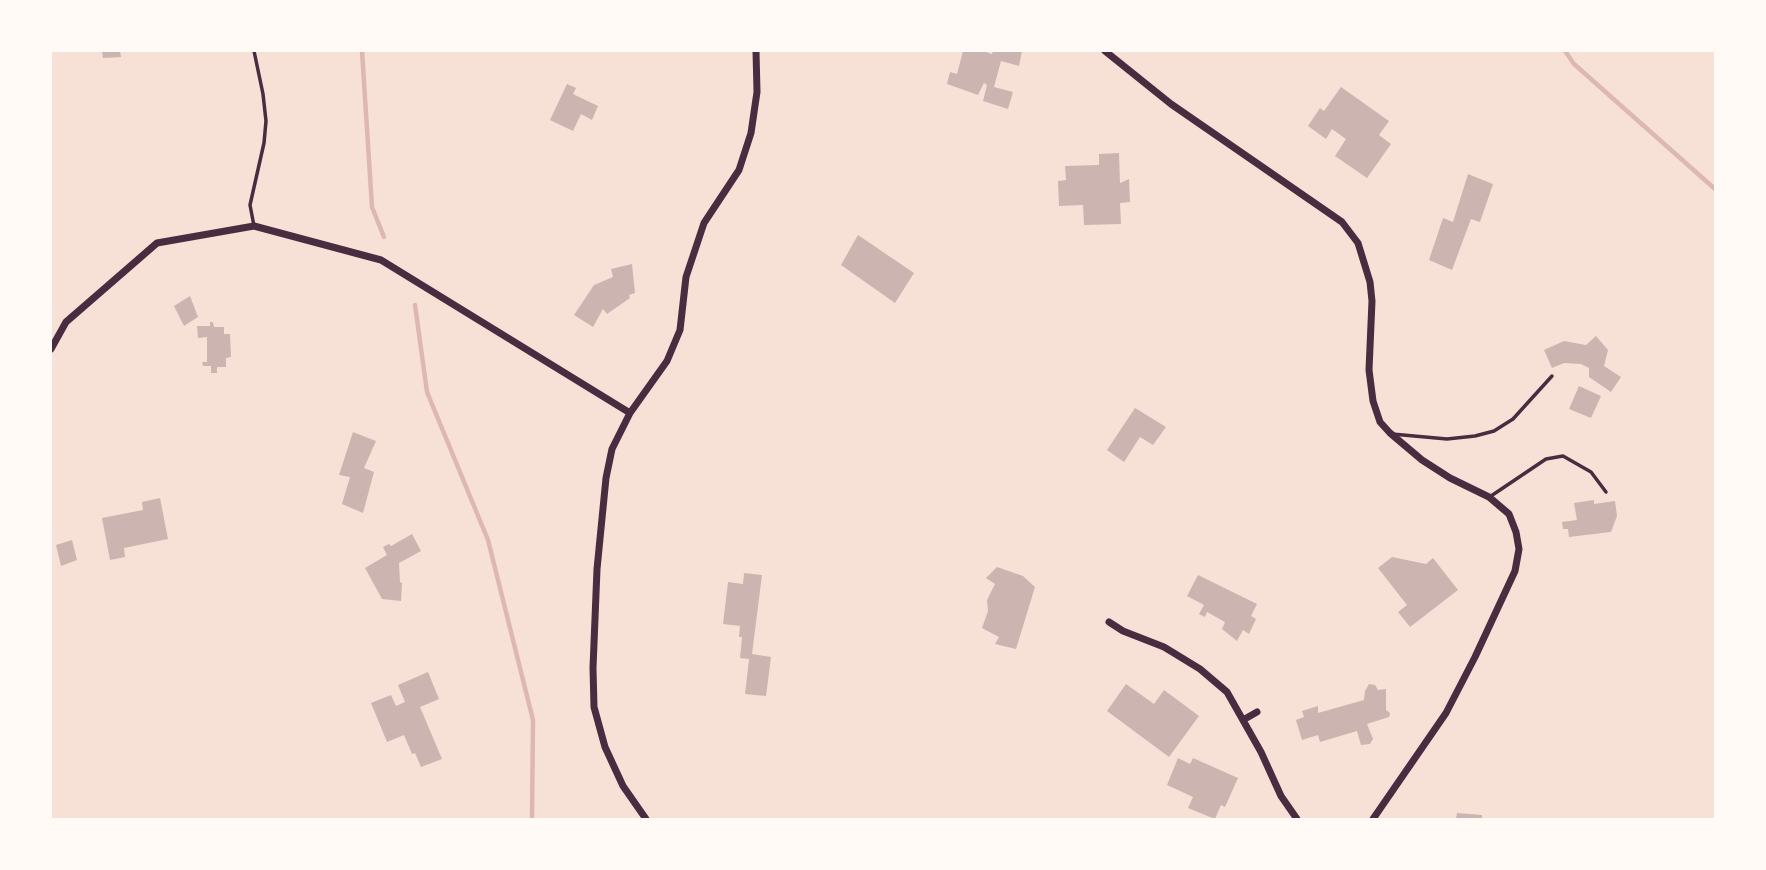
<!DOCTYPE html>
<style>
body{margin:0}
#map{position:relative;width:1766px;height:870px;overflow:hidden;background:#f7e1d7;font-family:"Noto Sans",sans-serif}
canvas{display:block}
.frame{position:absolute;inset:0;border:52px solid #fffaf5;pointer-events:none}
</style>
<div id="map">
<canvas width="1766" height="870"></canvas>
<div class="frame"></div>
</div>
<script>
const c = document.querySelector('canvas').getContext('2d');
c.lineJoin = 'round';
const shape = rows => new Path2D(rows.map(r => 'M' + r).join(''));
function trace(path, color, width, dash) { c.strokeStyle = color; c.lineWidth = width; c.lineCap = dash ? 'butt' : 'round'; c.setLineDash(dash || []); c.stroke(path); }
function paint(path, color) { c.fillStyle = color; c.fill(path, 'evenodd'); }
const stream = shape([
 [362,51,372,207,384,237],
 [1565,51,1574,64,1715,189],
 [415,305,427,392,488,540,533,720,532,819]
]);
const building = shape([
 [102,51,120,51,121,57,103,58],
 [963,51,983,51,992,54,993,51,1022,51,1019,66,1001,61,994,87,1013,92,1008,109,983,101,987,85,984,83,978,95,947,84,950,72,957,74],
 [567,84,576,88,573,94,598,106,592,120,581,114,573,131,550,120],
 [1341,87,1389,121,1379,135,1391,144,1367,178,1335,156,1346,139,1332,129,1326,139,1308,126,1320,108,1324,111],
 [1119,153,1120,183,1129,179,1130,202,1120,203,1121,224,1084,225,1083,205,1059,206,1058,181,1066,180,1065,166,1099,165,1099,154],
 [1468,174,1493,184,1480,222,1471,219,1452,270,1429,260,1443,218,1453,222],
 [858,235,914,273,895,303,841,265],
 [632,264,635,293,629,295,630,298,607,314,603,309,593,327,574,315,594,285,613,277,611,269],
 [190,296,198,317,184,326,174,306],
 [210,322,213,322,214,327,224,327,224,334,230,334,231,357,226,358,226,367,217,367,217,373,211,373,211,366,203,366,202,362,207,362,207,337,198,338,197,326,210,326],
 [1596,336,1608,350,1604,366,1621,377,1611,392,1589,377,1589,368,1581,364,1564,363,1552,368,1544,350,1564,341,1586,345],
 [1579,386,1601,396,1591,418,1569,409],
 [1135,408,1166,427,1153,445,1140,437,1124,462,1107,450],
 [353,432,376,441,364,468,374,472,363,513,342,504,350,477,339,475],
 [160,498,168,539,124,548,125,557,110,560,102,518,143,510,142,502],
 [1594,500,1594,504,1615,501,1617,516,1611,532,1569,537,1568,529,1563,529,1562,522,1577,520,1574,503],
 [412,534,421,551,399,563,400,582,402,583,401,601,382,599,365,568,387,555,383,547,389,544,391,546],
 [72,540,77,560,61,566,56,545],
 [1392,557,1426,564,1433,558,1458,590,1410,627,1398,612,1407,605,1378,568],
 [997,567,1023,576,1035,587,1016,649,995,644,999,637,982,628,988,611,987,600,995,584,986,578],
 [744,573,762,575,752,654,771,657,766,696,745,694,749,659,740,658,742,637,739,637,740,626,723,624,728,582,743,584],
 [1198,575,1257,604,1251,616,1256,619,1249,634,1243,630,1237,641,1222,629,1225,622,1207,612,1205,617,1199,614,1204,605,1187,596],
 [428,672,439,699,420,707,442,759,421,767,415,753,412,754,404,735,387,742,371,703,391,695,396,706,405,702,398,685],
 [1126,684,1154,704,1164,690,1199,716,1169,757,1107,711],
 [1369,684,1375,685,1378,690,1386,689,1386,710,1390,713,1389,717,1367,724,1373,739,1370,744,1361,745,1357,731,1320,742,1318,735,1302,740,1296,720,1304,717,1302,711,1318,706,1318,713,1364,700,1365,691],
 [1178,758,1190,764,1193,758,1238,778,1225,807,1221,805,1215,819,1188,808,1193,797,1167,785],
 [1457,813,1482,815,1482,819,1456,819]
]);
const service = shape([
 [254,51,263,94,266,121,264,143,250,205,254,226],
 [1392,434,1447,439,1475,436,1494,431,1513,419,1552,376],
 [1491,496,1546,459,1563,456,1591,472,1606,492]
]);
const minor = shape([
 [1105,51,1171,104,1342,222,1358,243,1370,282,1372,301,1369,370,1373,401,1380,422,1390,433,1422,460,1450,478,1489,497,1509,514,1516,532,1519,549,1515,571,1475,657,1446,713,1373,819],
 [51,349,66,322,157,243,254,226,381,260,630,413],
 [1109,622,1123,631,1164,647,1200,669,1227,692,1261,752,1281,796,1297,819],
 [1243,720,1257,712],
 [646,819,623,786,605,747,594,707,593,668,597,569,606,478,612,449,630,413,667,361,680,330,686,277,704,223,739,170,751,133,757,92,756,51]
]);
trace(stream, '#dcb8b0', 4.5);
paint(building, '#ccb4b1');
trace(service, '#4a2c40', 3.5);
trace(minor, '#4a2c40', 7);
</script>
